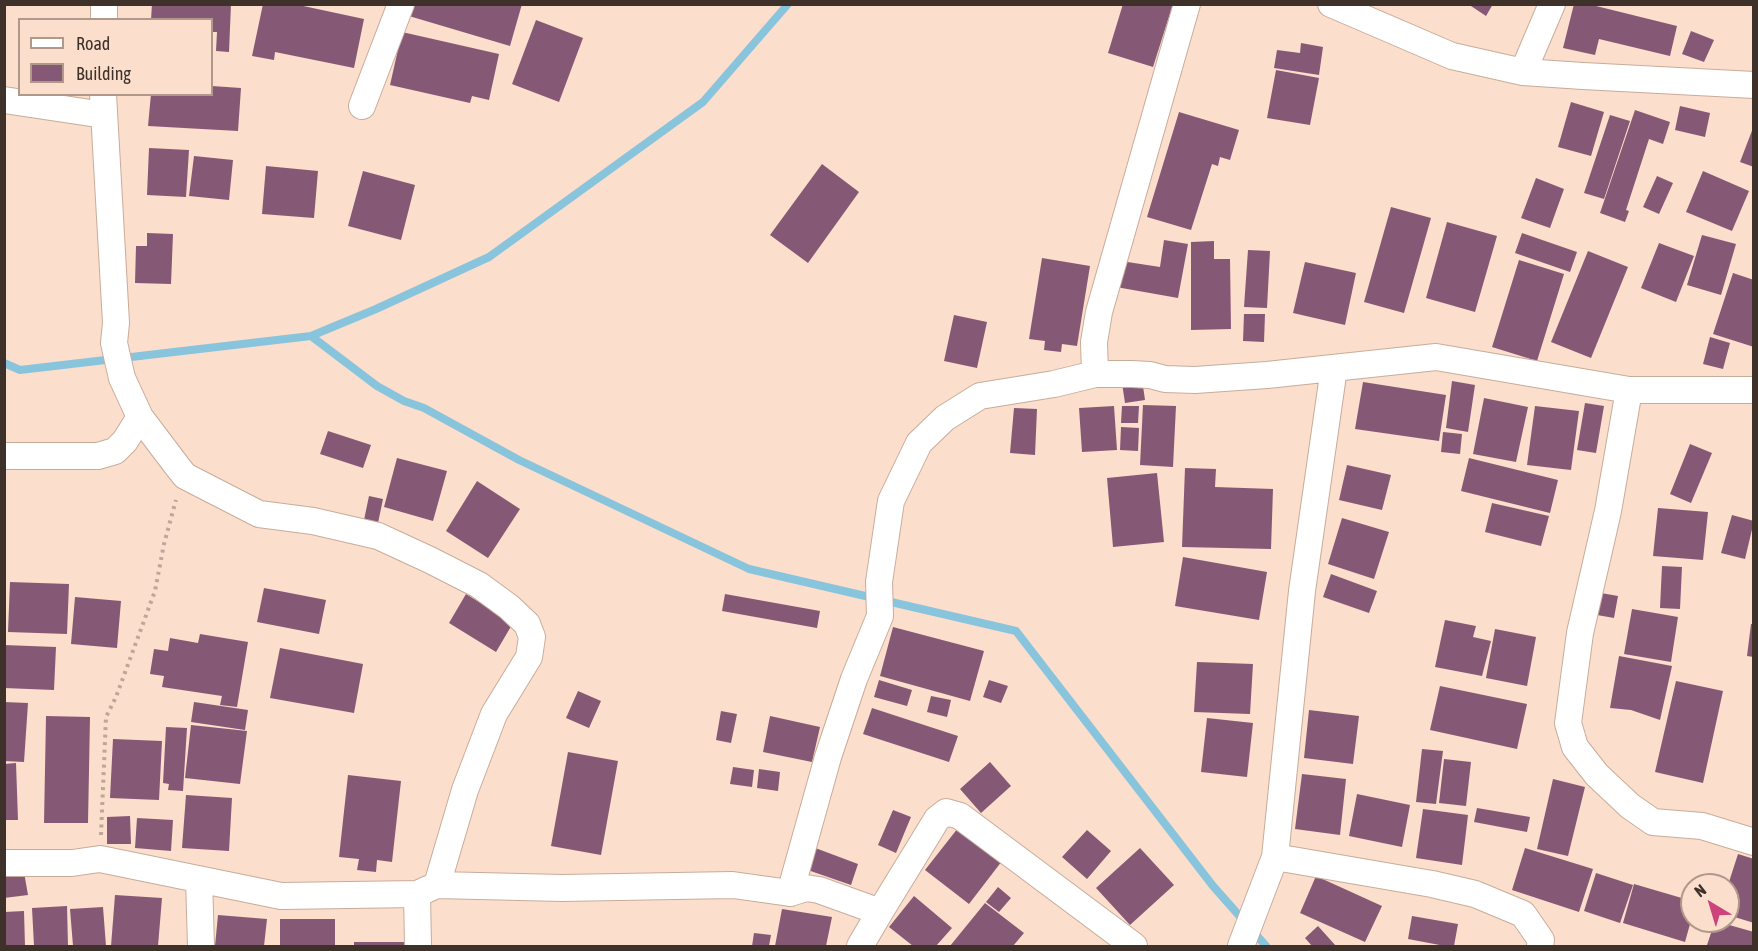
<!DOCTYPE html>
<style>
body{margin:0}
#map{position:relative;width:1758px;height:951px;overflow:hidden;background:#fcdecc;font-family:"Asap Condensed",sans-serif}
canvas{display:block}
.frame{position:absolute;inset:0;border:6px solid #3d312a;pointer-events:none}
.legend{position:absolute;left:18px;top:18px;width:195px;height:78px;box-sizing:border-box;background:#fcdecc;border:2px solid #b0998b;margin:0;padding:8px 10px;list-style:none;font-size:18px;color:#3d312a}
.legend li{display:flex;align-items:center;gap:12px;height:30px}
.legend b{width:30px;border:2px solid #b0998b}
.north{position:absolute;left:1680px;top:873px;width:60px;height:60px;box-sizing:border-box;background:#fcdecc;border:2px solid #b0998b;border-radius:50%;rotate:322deg;font-size:16px;font-weight:700;line-height:24px;text-align:center;color:#3d312a}
.north::after{content:'';display:block;margin:auto;width:21px;height:27px;background:#cd437c;clip-path:polygon(50% 0,100% 100%,50% 72%,0 100%)}
</style>
<div id="map">
<canvas width="1758" height="951"></canvas>
<div class="frame"></div>
<ul class="legend">
<li><b style="height:8px;background:#fff"></b>Road</li>
<li><b style="height:16px;background:#855975"></b>Building</li>
</ul>
<div class="north">N</div>
</div>
<script>
const c = document.querySelector('canvas').getContext('2d');
c.lineJoin = 'round';
const shape = rows => new Path2D(rows.map(r => 'M' + r).join(''));
function trace(path, color, width, dash) { c.strokeStyle = color; c.lineWidth = width; c.lineCap = dash ? 'butt' : 'round'; c.setLineDash(dash || []); c.stroke(path); }
function paint(path, color) { c.fillStyle = color; c.fill(path, 'evenodd'); }
const stream = shape([
 [311,336,377,386,404,401,424,408,519,460,749,569,1016,631,1213,886,1266,946],
 [4,363,20,370,311,336,376,309,489,257,703,102,788,4]
]);
const building = shape([
 [152,4,231,4,229,52,216,51,217,32,212,32,212,20,151,20],
 [263,4,294,4,364,19,354,68,275,52,274,60,252,56],
 [412,4,522,4,510,46,409,16],
 [1123,4,1173,4,1153,67,1108,53],
 [1468,4,1493,4,1486,16],
 [1574,4,1588,4,1677,26,1670,56,1599,39,1595,55,1563,48],
 [536,20,583,38,559,102,512,84],
 [1691,31,1714,40,1704,62,1682,54],
 [402,32,499,54,489,100,472,96,470,103,390,85],
 [1301,43,1323,47,1319,75,1274,68,1277,50,1300,53],
 [1276,70,1319,78,1310,125,1267,118],
 [212,86,241,88,238,131,148,126,151,94,212,94],
 [1571,102,1604,112,1591,156,1558,147],
 [1680,106,1710,113,1705,137,1675,130],
 [1635,110,1670,122,1663,144,1649,139,1626,210,1629,211,1625,222,1600,213],
 [1179,112,1239,130,1230,160,1220,157,1218,166,1212,164,1191,230,1147,217],
 [1610,115,1630,121,1604,199,1584,193],
 [1753,128,1754,128,1754,167,1740,162],
 [149,148,189,150,186,197,147,195],
 [194,156,233,160,229,200,189,196],
 [822,164,859,192,808,263,770,235],
 [266,166,318,171,314,218,262,214],
 [363,171,415,185,401,240,348,226],
 [1703,171,1749,191,1732,231,1686,212],
 [1657,176,1673,183,1659,214,1643,207],
 [1536,178,1564,189,1550,228,1521,218],
 [1391,207,1431,218,1404,313,1364,302],
 [1447,222,1497,236,1475,312,1426,298],
 [147,233,173,234,171,284,135,283,136,246,147,246],
 [1522,233,1577,252,1570,272,1515,253],
 [1702,235,1736,244,1721,295,1687,285],
 [1164,240,1188,244,1178,298,1116,287,1121,261,1160,267],
 [1214,241,1214,259,1230,259,1231,329,1191,330,1191,242],
 [1659,243,1694,256,1676,302,1641,288],
 [1248,250,1270,251,1267,308,1244,307],
 [1588,251,1628,267,1591,358,1551,342],
 [1042,258,1090,266,1077,346,1062,344,1061,352,1044,350,1045,341,1029,339],
 [1519,260,1564,274,1537,361,1492,347],
 [1305,262,1356,273,1345,325,1293,313],
 [1733,273,1754,280,1754,347,1713,334],
 [1244,314,1265,314,1264,342,1243,341],
 [954,315,987,322,977,368,944,361],
 [1710,337,1730,343,1723,369,1703,364],
 [1142,379,1145,400,1125,403,1122,383],
 [1452,381,1475,385,1468,432,1446,428],
 [1363,382,1446,395,1439,441,1355,429],
 [1484,398,1528,407,1516,462,1473,454],
 [1585,403,1604,406,1596,453,1577,450],
 [1143,405,1176,406,1173,467,1140,465],
 [1114,406,1117,450,1082,452,1079,408],
 [1122,406,1139,406,1138,423,1121,423],
 [1535,406,1579,411,1571,470,1527,465],
 [1014,408,1037,409,1035,455,1010,453],
 [1121,427,1139,428,1138,451,1120,450],
 [328,431,371,445,363,468,320,454],
 [1443,432,1462,434,1460,454,1441,452],
 [1690,444,1712,453,1691,503,1670,494],
 [397,458,447,471,433,521,384,507],
 [1469,458,1558,480,1550,513,1461,491],
 [1347,465,1391,475,1382,510,1339,500],
 [1185,468,1216,469,1215,487,1273,489,1271,549,1182,547],
 [1157,473,1164,542,1113,547,1107,478],
 [477,481,520,509,488,558,446,531],
 [369,496,383,499,378,523,364,520],
 [1492,503,1549,516,1541,546,1485,532],
 [1658,508,1708,512,1703,560,1653,556],
 [1732,515,1754,521,1745,559,1721,553],
 [1342,518,1389,532,1374,579,1328,564],
 [1183,557,1267,572,1259,620,1175,606],
 [1662,566,1682,567,1680,609,1660,608],
 [1331,574,1377,591,1369,613,1323,597],
 [10,582,69,584,67,634,8,632],
 [264,588,326,600,319,634,257,622],
 [1601,593,1618,596,1614,618,1597,615],
 [466,594,513,623,496,652,449,623],
 [725,594,820,611,817,628,722,611],
 [75,597,121,601,117,648,71,644],
 [1632,609,1678,617,1671,662,1624,654],
 [1445,620,1476,626,1473,637,1491,641,1482,676,1435,667],
 [1751,624,1754,624,1754,657,1747,656],
 [893,627,984,651,970,701,880,676],
 [1495,629,1536,637,1527,686,1486,678],
 [200,634,248,642,237,707,220,705,222,696,162,687,164,676,150,674,154,649,168,651,170,638,198,643],
 [4,645,56,647,54,690,4,688],
 [280,648,363,664,354,713,270,698],
 [1619,656,1672,666,1660,720,1631,710,1610,708],
 [1197,662,1253,664,1250,714,1194,712],
 [879,680,912,690,907,706,874,697],
 [989,680,1008,686,1001,703,983,697],
 [1676,681,1723,691,1703,783,1655,772],
 [1440,686,1527,704,1517,749,1430,730],
 [578,691,601,701,589,728,566,718],
 [931,696,951,700,947,717,927,712],
 [4,702,28,703,24,762,4,761],
 [194,702,248,710,245,730,191,722],
 [872,708,958,736,949,762,863,734],
 [1309,710,1359,716,1353,764,1304,758],
 [721,711,737,714,731,743,716,740],
 [46,716,90,717,88,823,44,823],
 [770,716,820,727,812,762,763,752],
 [1207,718,1253,723,1247,777,1201,772],
 [191,725,247,731,240,784,185,778],
 [166,727,187,728,183,791,168,790,169,784,163,783],
 [113,739,162,741,159,800,110,798],
 [1422,749,1443,751,1436,804,1416,802],
 [568,752,618,761,601,855,551,846],
 [1444,759,1471,762,1466,806,1439,803],
 [990,762,1011,786,981,813,960,789],
 [16,763,18,820,4,820,4,764],
 [733,767,754,770,752,787,730,784],
 [759,769,780,772,778,791,757,788],
 [1302,774,1346,779,1340,835,1295,829],
 [348,775,401,781,392,862,377,860,376,872,357,870,359,859,339,857],
 [1553,779,1585,787,1568,856,1537,849],
 [1357,794,1410,805,1402,847,1349,836],
 [186,795,232,798,229,851,182,848],
 [1477,808,1530,817,1527,832,1474,822],
 [1423,809,1468,815,1462,865,1416,858],
 [893,810,911,817,896,853,878,845],
 [130,816,131,844,107,844,107,817],
 [137,818,173,820,171,851,135,848],
 [958,828,1002,861,969,904,925,870],
 [1087,830,1111,851,1087,879,1062,857],
 [810,846,858,864,851,885,802,868],
 [1140,848,1174,885,1130,925,1096,888],
 [1525,848,1593,869,1579,912,1512,890],
 [1738,854,1754,859,1754,923,1728,915,1728,885],
 [24,872,28,895,4,898,4,875],
 [1596,873,1633,885,1620,923,1584,911],
 [1316,876,1382,906,1365,942,1300,913],
 [1634,884,1692,901,1692,917,1685,942,1623,923],
 [998,887,1011,898,999,912,986,902],
 [115,895,162,898,158,946,111,946],
 [914,896,952,928,936,946,913,946,889,927],
 [985,903,1024,933,1013,946,950,946],
 [67,906,68,946,34,946,32,908],
 [103,907,106,946,73,946,70,909],
 [782,909,832,917,826,946,775,946],
 [24,911,25,946,4,946,4,912],
 [218,915,267,919,264,946,215,946],
 [1412,916,1458,924,1454,946,1445,946,1408,939],
 [280,919,335,919,335,946,280,946],
 [1715,921,1754,932,1754,946,1713,946,1707,945],
 [1318,926,1336,946,1312,946,1305,938],
 [754,933,771,935,769,946,752,946],
 [354,942,409,942,409,946,354,946]
]);
const path = shape([
 [101,835,106,717,116,697,155,591,164,544,176,500]
]);
const street = shape([
 [1331,4,1452,56,1523,72,1583,76,1754,85],
 [104,20,104,4],
 [1523,72,1552,4],
 [103,94,116,323,114,343,122,378,140,417,177,466,185,476,259,514,313,521,378,536,430,560,479,585,509,607,527,624,532,637,529,657,494,714,465,790,437,885],
 [4,100,104,115],
 [362,106,401,4],
 [1095,374,1094,342,1099,312,1187,4],
 [1629,390,1608,511,1580,633,1568,723,1575,747,1597,775,1630,806,1653,822,1702,826,1754,842],
 [4,456,98,456,115,451,125,441,140,417],
 [1275,857,1432,884,1475,894,1523,914,1541,940,1540,946],
 [4,863,72,863,100,859,281,896,417,894,437,885,562,888,733,885,790,893,806,888,819,890,880,912,860,946],
 [199,879,201,946],
 [790,893,828,757,854,679,880,616,879,582,891,501,919,443,945,418,980,396,1054,384,1095,374,1132,374,1150,375,1165,379,1195,380,1267,375,1436,357,1629,390,1754,390],
 [417,894,418,946],
 [880,912,937,819,946,812,960,816,1134,946],
 [1241,946,1275,857,1302,591,1334,368]
]);
trace(stream, '#89c4dd', 8);
paint(building, '#855975');
trace(street, '#c8ac9a', 28);
trace(path, '#bea698', 4, [3, 4.5]);
trace(street, '#fff', 26);
</script>
